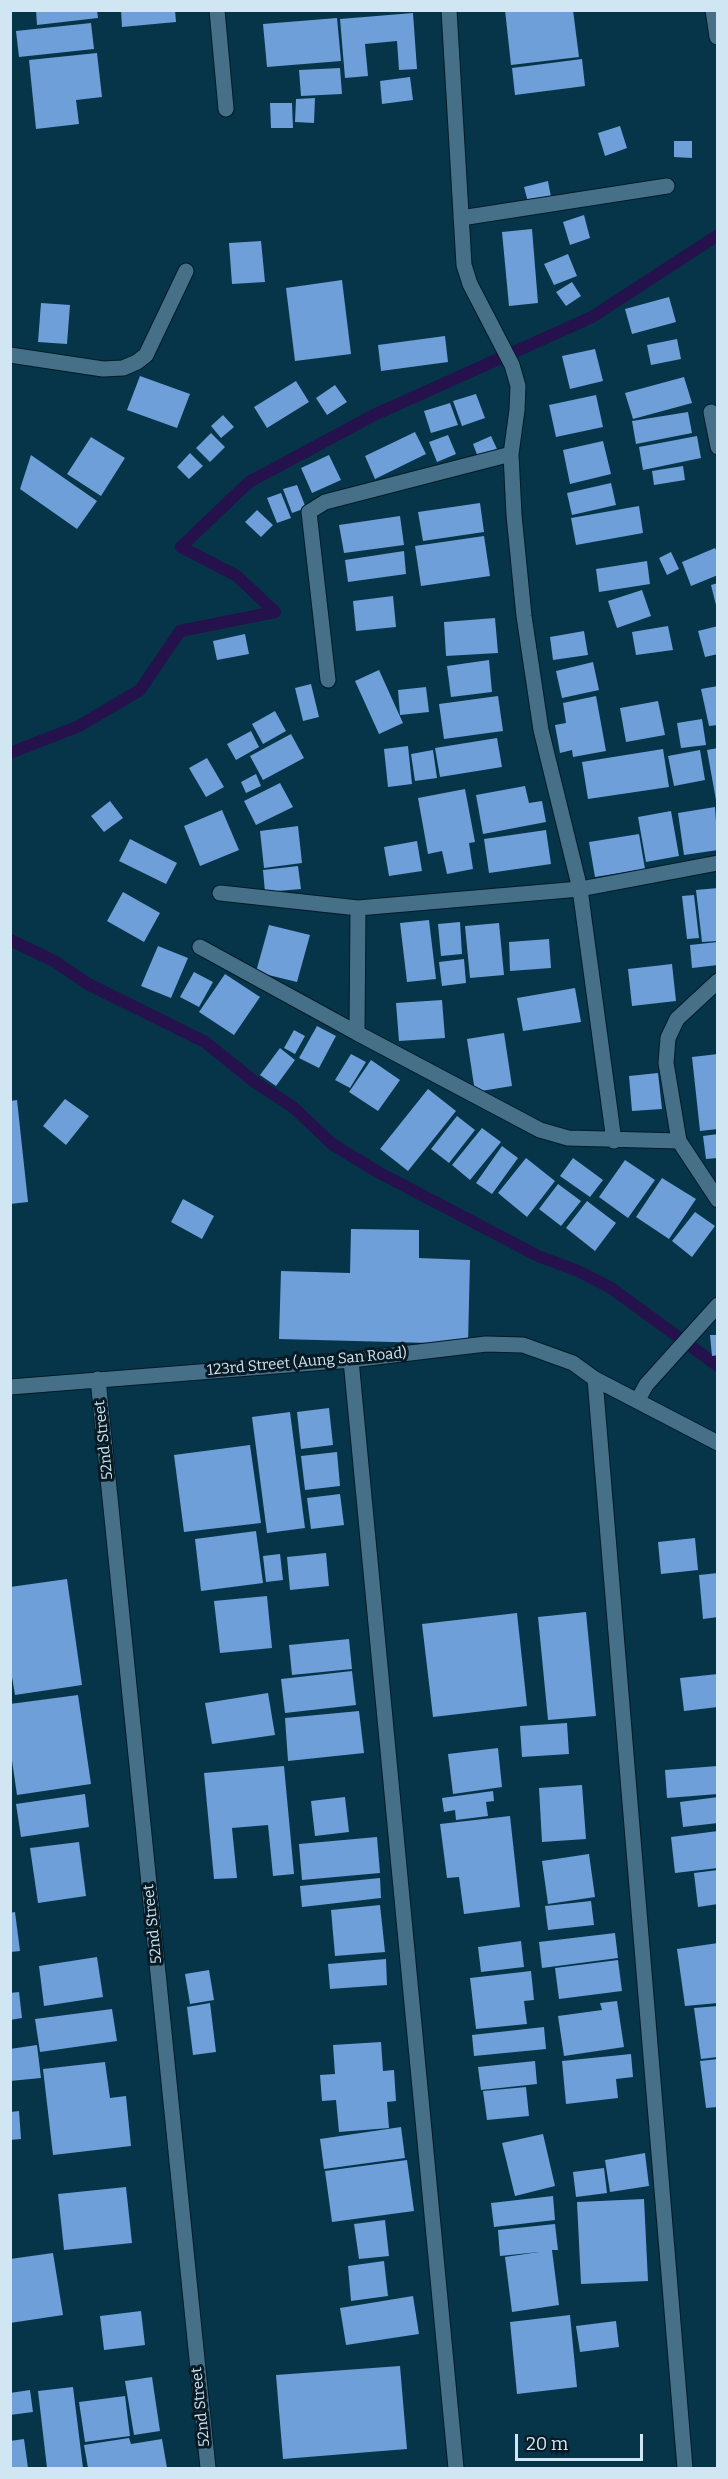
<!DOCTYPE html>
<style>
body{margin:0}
#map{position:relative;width:728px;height:2479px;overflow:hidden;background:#063448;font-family:Bitter,serif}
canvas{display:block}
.frame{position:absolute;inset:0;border:12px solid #d0e6f3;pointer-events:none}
.scale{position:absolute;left:515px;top:2434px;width:128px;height:27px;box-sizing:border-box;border:3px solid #d0e6f3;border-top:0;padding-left:8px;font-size:18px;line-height:21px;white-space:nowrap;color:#d0e6f3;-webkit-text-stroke:4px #081a23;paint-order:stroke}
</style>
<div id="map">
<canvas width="728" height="2479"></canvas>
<div class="frame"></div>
<div class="scale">20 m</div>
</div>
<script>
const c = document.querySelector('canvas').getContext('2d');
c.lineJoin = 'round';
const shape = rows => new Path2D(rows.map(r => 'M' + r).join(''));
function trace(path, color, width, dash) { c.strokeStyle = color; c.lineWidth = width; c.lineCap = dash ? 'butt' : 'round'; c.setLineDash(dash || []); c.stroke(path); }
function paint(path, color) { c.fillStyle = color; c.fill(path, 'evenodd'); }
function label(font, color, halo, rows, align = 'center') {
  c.font = font + ' Bitter,serif'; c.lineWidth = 6; c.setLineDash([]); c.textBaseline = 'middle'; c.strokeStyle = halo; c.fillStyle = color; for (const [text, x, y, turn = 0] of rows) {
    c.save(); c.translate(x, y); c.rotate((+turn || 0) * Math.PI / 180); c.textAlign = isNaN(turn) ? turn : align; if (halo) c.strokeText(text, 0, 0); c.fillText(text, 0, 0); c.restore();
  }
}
const stream = shape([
 [10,753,79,726,140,690,180,631,275,612,237,576,181,547,249,482,374,415,592,317,718,235],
 [10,940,54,961,88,984,205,1042,256,1083,293,1107,332,1144,378,1172,538,1256,578,1271,611,1288,718,1366]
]);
const building = shape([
 [36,10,97,10,98,18,37,25],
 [121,10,175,10,176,22,122,27],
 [505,10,573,10,579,57,511,65],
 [413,13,417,69,399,70,397,41,365,44,368,76,345,78,340,19],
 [337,18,341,61,267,67,263,24],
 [91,23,94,49,19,57,16,31],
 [97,53,102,97,76,100,79,124,36,129,29,60],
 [582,59,585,86,515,95,512,68],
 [340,68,342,94,301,96,299,70],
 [410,77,413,100,382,104,380,81],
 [315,98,314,123,295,122,296,99],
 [270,103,292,103,293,128,271,128],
 [620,126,627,148,605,156,598,133],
 [674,141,692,141,692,158,674,157],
 [548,181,551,197,528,202,524,187],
 [584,215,590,238,570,245,563,222],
 [532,229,538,303,509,306,502,232],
 [261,241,265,282,232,284,229,243],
 [568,254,577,276,554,285,544,264],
 [342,280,351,354,295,361,286,288],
 [572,282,581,296,566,306,556,292],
 [669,297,676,322,632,334,625,309],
 [41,303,70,305,67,344,38,342],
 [445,336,448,362,381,371,378,345],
 [677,339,681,359,651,365,647,345],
 [595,349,603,381,570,389,562,356],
 [140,376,190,394,177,428,127,410],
 [684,377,692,403,633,419,625,393],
 [296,381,309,402,267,428,254,407],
 [335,385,347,402,327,415,316,398],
 [476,394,485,418,462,426,453,401],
 [596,395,603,427,556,437,549,405],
 [450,403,458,425,431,433,424,411],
 [688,412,692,433,636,444,632,421],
 [223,415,234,427,221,438,211,426],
 [415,432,426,454,375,479,365,456],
 [211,433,225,447,210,462,196,448],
 [448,435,456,454,437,462,429,442],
 [491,436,497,449,478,457,473,444],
 [697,436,701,458,643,470,639,447],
 [91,437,125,458,101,496,67,474],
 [603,441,611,474,570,484,563,450],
 [190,453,203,466,189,479,177,467],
 [31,455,97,501,77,529,20,489],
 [329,455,341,480,312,493,301,468],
 [683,466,685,480,654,485,652,471],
 [611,483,616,505,572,515,567,493],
 [297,485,306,508,292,513,283,489],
 [281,493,291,518,277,523,267,498],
 [480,503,484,532,423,541,418,512],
 [639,506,643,533,576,545,571,518],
 [257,510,273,525,261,537,245,522],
 [400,516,404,545,344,553,339,525],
 [484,536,490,576,421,586,415,546],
 [715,548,718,554,718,575,691,586,682,562],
 [404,551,406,574,348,582,345,560],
 [671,552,679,569,667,575,659,558],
 [647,561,650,584,599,592,596,569],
 [718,583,718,609,717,609,711,585],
 [642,590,651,616,617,628,608,601],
 [393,596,396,627,356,631,353,601],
 [495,618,498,653,446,656,444,622],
 [668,626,673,650,636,655,632,632],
 [718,626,718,654,705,657,698,631],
 [584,631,588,655,553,660,550,637],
 [245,634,249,654,217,660,213,641],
 [489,660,492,692,451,697,447,666],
 [593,662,599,690,562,698,556,671],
 [379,670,403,723,379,734,355,681],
 [311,684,319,717,303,721,295,688],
 [718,686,718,725,709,726,701,689],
 [426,687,429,712,400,715,398,690],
 [498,696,503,731,444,739,439,704],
 [596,696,606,751,573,757,572,750,560,753,555,725,566,723,563,703],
 [658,701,665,735,626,742,620,708],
 [275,711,286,731,263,744,252,724],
 [702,719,706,745,681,748,677,723],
 [251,731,259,747,236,760,227,744],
 [291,734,304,758,263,780,250,756],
 [497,738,502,767,440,777,435,748],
 [408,746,412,784,388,787,384,749],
 [718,748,718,800,716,800,707,750],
 [663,749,669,787,588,799,582,762],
 [433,750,437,778,415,781,411,754],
 [700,750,705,780,674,786,668,756],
 [207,758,224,787,206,797,189,768],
 [256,774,261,786,246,793,241,782],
 [280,783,293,807,256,825,244,801],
 [525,786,529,803,542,801,546,822,483,834,476,795],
 [465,789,475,842,469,843,473,869,447,874,442,851,428,854,418,798],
 [110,801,123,818,104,832,91,816],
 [715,807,718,850,684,855,678,813],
 [222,810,239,850,200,866,184,826],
 [671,811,679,856,646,862,638,817],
 [298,826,302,863,264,868,260,831],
 [546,830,551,864,489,873,484,839],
 [639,834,645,869,595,877,589,842],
 [130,839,177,863,166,884,119,861],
 [417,841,422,871,389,876,384,847],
 [298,866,301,889,265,892,263,870],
 [718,888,718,941,702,942,696,890],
 [123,892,160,913,144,942,107,921],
 [694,895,699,938,687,939,682,896],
 [429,920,436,979,407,982,400,923],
 [460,922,462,954,441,956,438,924],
 [499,923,504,975,470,978,465,926],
 [269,925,310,935,297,982,256,972],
 [549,939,551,968,510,971,509,942],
 [718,942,718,965,692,968,690,945],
 [158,946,188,958,171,998,141,986],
 [464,959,466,983,442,986,439,962],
 [672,964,676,1001,632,1006,628,969],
 [194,972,213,982,199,1007,180,997],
 [225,974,260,997,234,1035,199,1012],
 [575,988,581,1022,523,1031,517,998],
 [442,1000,445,1038,399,1041,396,1003],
 [317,1026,336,1036,319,1068,299,1058],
 [294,1030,305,1036,295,1054,284,1048],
 [504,1033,512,1086,475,1092,467,1039],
 [280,1048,295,1060,276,1086,260,1075],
 [351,1054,366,1062,350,1088,335,1080],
 [718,1054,718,1129,700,1131,692,1057],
 [371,1060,400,1080,378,1111,349,1092],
 [658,1073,662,1109,632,1111,629,1076],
 [428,1089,456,1111,408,1171,380,1149],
 [65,1099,89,1116,66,1145,43,1126],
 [17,1100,28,1202,10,1204,10,1101],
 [457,1116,475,1130,449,1163,431,1149],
 [482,1128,501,1142,470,1180,452,1165],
 [718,1134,718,1158,706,1159,703,1136],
 [502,1146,518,1158,492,1194,476,1183],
 [526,1158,555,1181,527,1217,498,1193],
 [573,1158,603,1180,590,1197,560,1176],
 [625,1160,655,1180,628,1218,599,1197],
 [662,1178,696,1199,669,1239,636,1217],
 [558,1184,581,1201,561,1226,539,1209],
 [183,1199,214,1216,202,1239,171,1222],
 [587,1201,616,1223,595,1251,566,1228],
 [695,1212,715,1226,692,1257,672,1241],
 [351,1229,419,1230,419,1258,470,1260,468,1344,279,1339,281,1271,350,1273],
 [710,1335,718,1335,718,1355,712,1356],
 [329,1408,333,1445,301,1449,297,1412],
 [290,1412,305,1528,267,1533,252,1417],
 [250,1445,261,1523,184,1532,174,1455],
 [337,1452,340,1486,305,1490,301,1456],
 [340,1494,344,1525,311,1529,307,1498],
 [256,1531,263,1583,201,1591,195,1539],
 [695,1538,698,1570,661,1574,658,1542],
 [326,1553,329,1586,290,1590,287,1557],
 [280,1554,283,1580,266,1582,263,1556],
 [718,1573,718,1617,703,1619,699,1575],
 [67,1579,82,1685,15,1695,10,1665,10,1587],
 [267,1596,272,1648,220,1653,214,1601],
 [586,1612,596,1716,548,1720,538,1617],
 [517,1613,527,1706,433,1717,422,1624],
 [349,1639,352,1669,292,1675,289,1645],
 [352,1671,356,1705,285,1713,281,1679],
 [718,1674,718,1707,684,1711,680,1678],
 [268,1693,275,1735,212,1744,205,1703],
 [78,1695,91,1784,17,1795,10,1747,10,1704],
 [359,1711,364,1753,288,1761,285,1718],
 [567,1723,569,1754,522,1757,520,1726],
 [498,1748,502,1787,453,1794,448,1754],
 [284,1766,294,1874,273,1876,268,1825,232,1828,237,1878,214,1879,204,1773],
 [718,1766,718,1794,667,1798,665,1770],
 [582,1785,586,1839,542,1842,539,1788],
 [493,1791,494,1801,486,1802,488,1816,456,1820,455,1810,444,1812,442,1798],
 [85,1794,89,1827,21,1837,16,1804],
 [345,1797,349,1832,315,1836,311,1801],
 [718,1797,718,1823,683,1827,680,1802],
 [510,1816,520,1907,464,1914,459,1877,447,1878,440,1824],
 [718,1831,718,1868,675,1873,671,1837],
 [377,1837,380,1873,302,1880,299,1844],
 [79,1842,86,1896,38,1903,30,1848],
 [589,1854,595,1897,548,1904,542,1861],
 [718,1870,718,1904,698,1907,694,1873],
 [380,1878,381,1898,302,1907,300,1886],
 [591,1901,594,1925,548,1930,545,1906],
 [380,1905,385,1952,335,1956,331,1910],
 [15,1912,20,1951,10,1952,10,1913],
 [615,1933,618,1958,542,1968,539,1942],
 [521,1941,524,1967,481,1972,478,1947],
 [718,1943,718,2003,685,2006,677,1949],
 [97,1957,103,1997,44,2006,39,1966],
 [386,1959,387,1985,330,1989,328,1964],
 [618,1960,622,1991,559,1999,555,1968],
 [209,1970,214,2000,190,2004,185,1974],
 [531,1971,534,2000,524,2001,527,2024,476,2029,470,1978],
 [19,1992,22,2018,10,2020,10,1993],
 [617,2001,624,2047,564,2056,558,2016,602,2010,600,2003],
 [210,2003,216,2052,193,2055,187,2007],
 [718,2006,718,2057,701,2059,694,2008],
 [112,2009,117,2041,40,2052,35,2019],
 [544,2027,546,2049,474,2056,472,2035],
 [381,2042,383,2071,394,2070,396,2101,387,2102,389,2128,339,2132,336,2100,322,2101,320,2075,335,2074,333,2045],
 [37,2045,41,2078,10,2081,10,2049],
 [631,2054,633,2077,616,2079,618,2098,566,2104,562,2061],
 [718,2059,718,2107,706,2108,700,2061],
 [535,2061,537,2084,481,2090,478,2067],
 [105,2062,110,2098,126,2096,131,2146,53,2155,43,2069],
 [526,2087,529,2116,487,2120,483,2091],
 [19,2111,21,2139,10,2140,10,2112],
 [401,2127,405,2158,324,2169,320,2139],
 [543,2134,555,2186,515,2196,502,2143],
 [645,2153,649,2186,610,2192,605,2160],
 [407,2160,414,2211,332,2222,325,2171],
 [604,2168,607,2193,576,2197,573,2172],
 [126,2187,132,2243,64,2250,58,2194],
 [553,2196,555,2220,494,2227,491,2203],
 [644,2199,648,2281,581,2284,577,2202],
 [385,2220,389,2256,359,2259,354,2224],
 [555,2224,558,2250,552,2250,559,2305,512,2312,505,2257,539,2252,500,2256,498,2230],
 [53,2253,63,2315,10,2323,10,2259],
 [384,2261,388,2296,351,2301,348,2266],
 [413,2296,419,2334,346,2345,340,2308],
 [141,2311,145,2345,104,2350,100,2316],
 [570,2315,577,2387,517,2394,510,2322],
 [616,2321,619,2347,580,2352,576,2326],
 [400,2366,407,2449,283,2459,276,2375],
 [152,2377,160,2431,134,2435,125,2381],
 [73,2387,83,2468,47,2468,38,2391],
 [30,2390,33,2412,10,2415,10,2393],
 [125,2396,130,2436,85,2442,79,2402],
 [129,2438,131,2444,162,2439,167,2468,88,2468,84,2445],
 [24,2439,28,2468,10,2468,10,2441]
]);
const street = shape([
 [217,10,226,109],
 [449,10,464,265,470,284,512,365,518,386,517,410,511,454,514,515,524,616,541,730,580,889,614,1141],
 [713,10,717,37],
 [461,218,667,186],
 [10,355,103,369,123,368,137,362,146,355,186,271],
 [711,412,718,447],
 [328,680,309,512,325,502,511,454],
 [220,893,358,908,580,889,718,863],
 [358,908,357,1033,540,1130,568,1138,679,1141],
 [200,947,357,1033],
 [718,981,677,1019,668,1038,666,1063,679,1141,718,1200],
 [351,1360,456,2468],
 [98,1379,208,2468],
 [595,1379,685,2468],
 [10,1387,351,1360,486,1344,523,1345,573,1363,595,1379,718,1443],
 [638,1400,646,1385,718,1305]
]);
const streetNames = [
 ["123rd Street (Aung San Road)",307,1362,-5],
 ["52nd Street",104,1440,-96],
 ["52nd Street",153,1924,-96],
 ["52nd Street",201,2407,-96]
];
trace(stream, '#25114b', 12);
paint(building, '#6e9fd9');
trace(street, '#001b2a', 17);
trace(street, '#467087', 15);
label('15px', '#d0e6f3', '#081a23', streetNames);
</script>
